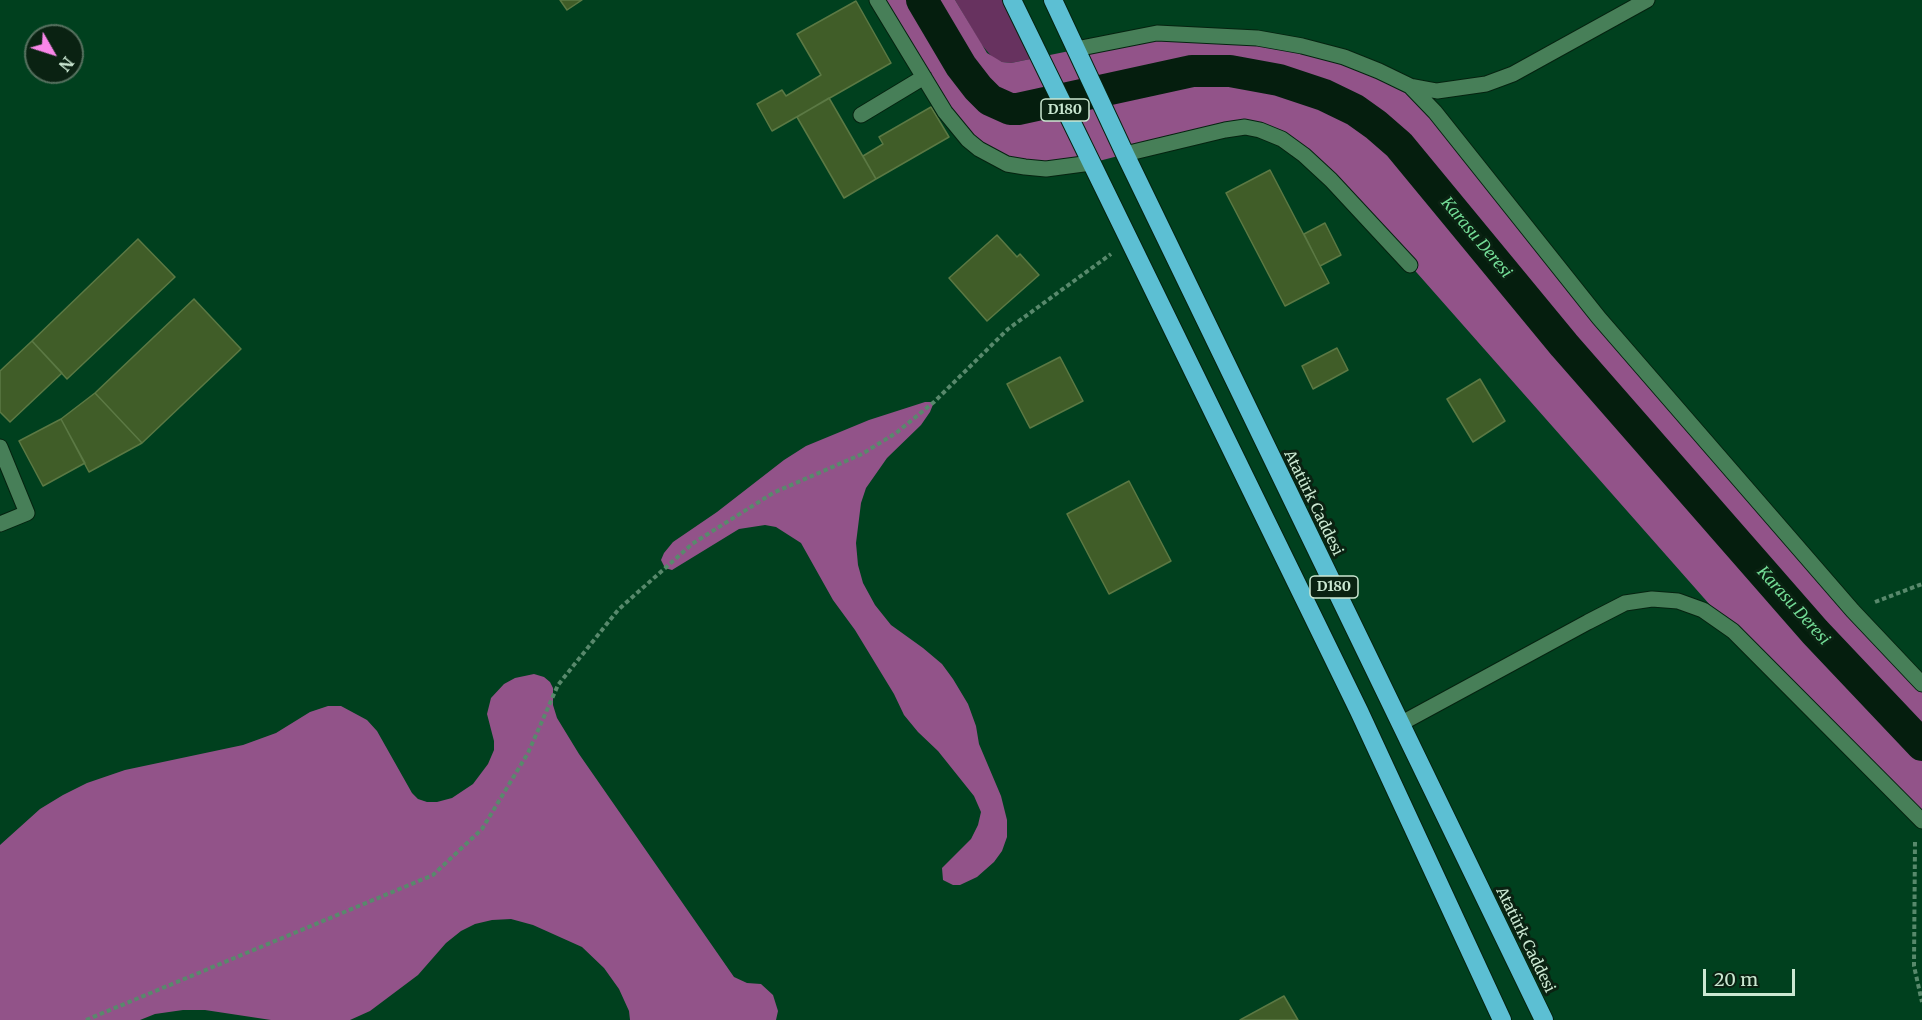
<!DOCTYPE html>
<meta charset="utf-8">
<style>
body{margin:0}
#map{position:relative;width:1922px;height:1020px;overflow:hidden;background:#00401e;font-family:Merriweather,serif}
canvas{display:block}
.north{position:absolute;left:24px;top:24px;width:60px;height:60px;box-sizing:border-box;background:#0a2212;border:2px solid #57715f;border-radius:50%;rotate:129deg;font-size:16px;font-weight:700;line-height:24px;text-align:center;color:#cbe8d2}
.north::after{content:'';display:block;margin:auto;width:21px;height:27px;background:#f987e9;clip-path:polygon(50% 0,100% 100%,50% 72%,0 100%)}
.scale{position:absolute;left:1703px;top:969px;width:92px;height:27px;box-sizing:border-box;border:3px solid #cbe8d2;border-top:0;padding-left:8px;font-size:18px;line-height:21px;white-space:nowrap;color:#cbe8d2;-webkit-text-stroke:4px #0a2212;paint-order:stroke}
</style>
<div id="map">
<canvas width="1922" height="1020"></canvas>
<div class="north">N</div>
<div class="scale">20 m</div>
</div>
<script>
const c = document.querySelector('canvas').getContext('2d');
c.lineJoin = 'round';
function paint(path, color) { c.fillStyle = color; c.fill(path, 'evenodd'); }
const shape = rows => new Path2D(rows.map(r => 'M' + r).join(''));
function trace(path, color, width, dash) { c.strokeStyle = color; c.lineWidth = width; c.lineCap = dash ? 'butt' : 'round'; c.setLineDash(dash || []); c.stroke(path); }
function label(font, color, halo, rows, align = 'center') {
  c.font = font + ' Merriweather,serif'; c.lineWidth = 6; c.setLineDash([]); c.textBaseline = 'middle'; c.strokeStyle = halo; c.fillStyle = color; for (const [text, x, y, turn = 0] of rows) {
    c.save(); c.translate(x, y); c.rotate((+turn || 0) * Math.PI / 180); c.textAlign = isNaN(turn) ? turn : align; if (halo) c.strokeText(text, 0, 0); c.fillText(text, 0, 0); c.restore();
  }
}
const green = shape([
 [955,0,1012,0,1040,57,1011,63,1002,62,993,58,981,44]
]);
const forest = shape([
 [877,0,955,0,987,53,1002,62,1011,63,1157,33,1302,46,1410,86,1490,183,1922,684,1922,821,1733,631,1410,265,1331,180,1260,130,1169,143,1091,163,1046,169,979,148],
 [925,402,934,402,930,412,921,425,887,458,866,488,861,503,856,543,858,565,863,583,875,605,891,625,923,648,942,664,953,679,968,704,976,726,979,744,1001,796,1007,820,1007,837,1002,851,994,862,977,877,960,885,953,885,943,880,942,868,971,839,978,825,981,812,974,796,938,751,918,732,904,715,894,694,855,630,833,600,801,543,776,527,765,525,739,529,672,570,665,568,661,560,664,553,673,542,717,512,784,460,806,446,869,420],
 [534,674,544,677,550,682,553,688,553,705,557,718,579,754,734,977,747,983,761,984,773,995,778,1011,776,1020,630,1020,629,1011,619,989,604,968,582,947,533,925,511,919,492,920,475,924,461,931,446,943,418,975,370,1011,350,1020,271,1020,205,1010,183,1010,155,1014,140,1020,0,1020,0,845,40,809,63,795,87,783,125,770,243,745,276,733,310,712,328,706,341,706,367,720,377,731,412,793,418,799,427,802,437,802,452,798,473,784,488,764,494,750,494,741,487,714,491,698,504,684,515,678]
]);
const canal = shape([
 [922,0,961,66,978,88,990,100,1010,109,1018,109,1192,71,1230,71,1279,80,1324,95,1355,110,1376,125,1399,145,1564,345,1815,632,1922,745]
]);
const building = shape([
 [560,0,582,0,567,10,560,0],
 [856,1,891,63,772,131,757,104,782,90,786,96,821,75,797,34,856,1],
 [829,98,876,179,844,198,797,117,829,98],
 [931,107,949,137,876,179,863,156,883,144,879,137,931,107],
 [1270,170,1329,283,1285,306,1226,193,1270,170],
 [1325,223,1341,255,1320,266,1304,234,1325,223],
 [997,235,1017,257,1020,254,1039,275,987,321,949,278,997,235],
 [138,239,175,277,67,379,32,341,138,239],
 [194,299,241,349,142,443,95,393,194,299],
 [32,341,62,373,10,422,0,412,0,371,32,341],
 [1337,348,1348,370,1313,389,1302,366,1337,348],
 [1060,357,1083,401,1030,428,1007,384,1060,357],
 [1480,379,1505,421,1473,442,1447,399,1480,379],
 [95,393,142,443,89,472,61,419,95,393],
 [61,419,85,463,43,486,19,441,61,419],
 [1129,481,1171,561,1109,594,1067,514,1129,481],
 [1284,996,1298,1020,1240,1020,1284,996]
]);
const path = shape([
 [1875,602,1922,584],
 [1915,842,1914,966,1922,1002],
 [86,1020,433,875,482,829,528,753,558,685,618,610,692,544,773,493,862,454,896,433,934,402,1008,329,1111,254]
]);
const minor = shape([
 [877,0,945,112,968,140,979,149,1007,164,1025,167,1046,169,1091,163],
 [1076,49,1157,33,1257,38,1302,46,1344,57,1379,71,1410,86,1435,112,1599,318,1853,611,1922,684],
 [1410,86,1437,91,1486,84,1513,74,1647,0],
 [861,115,924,77],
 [1125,154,1225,130,1245,127,1260,130,1282,139,1304,155,1331,180,1410,265],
 [0,447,27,513,0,524],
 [1400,724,1588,622,1625,603,1652,599,1678,601,1703,610,1733,631,1922,821]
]);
const highway = shape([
 [1012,0,1359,711,1502,1020],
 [1053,0,1125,154,1544,1020]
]);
const shields = [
 [1065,110,48],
 [1334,587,48]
];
const shieldNames = [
 ["D180",1065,110],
 ["D180",1334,587]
];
const streetNames = [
 ["Atatürk Caddesi",1313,503,64],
 ["Atatürk Caddesi",1525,940,64]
];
const waterNames = [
 ["Karasu Deresi",1476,238,50],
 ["Karasu Deresi",1793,606,48]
];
paint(green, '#67325f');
paint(forest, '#925389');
trace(canal, '#051e0e', 32);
paint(building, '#405d28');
trace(building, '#5b7944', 1.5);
trace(minor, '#052310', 17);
trace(highway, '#052310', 20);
trace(path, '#58896c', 4, [4.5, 3]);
trace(minor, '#477f58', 15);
trace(highway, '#5cbfd3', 18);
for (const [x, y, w] of shields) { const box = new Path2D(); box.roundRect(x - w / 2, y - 11, w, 22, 4.5); c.fillStyle = '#0a2212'; c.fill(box); trace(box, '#cbe8d2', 1.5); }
label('bold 14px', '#cbe8d2', null, shieldNames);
label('15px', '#cbe8d2', '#0a2212', streetNames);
label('italic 16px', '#73dc96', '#0a2212', waterNames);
</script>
